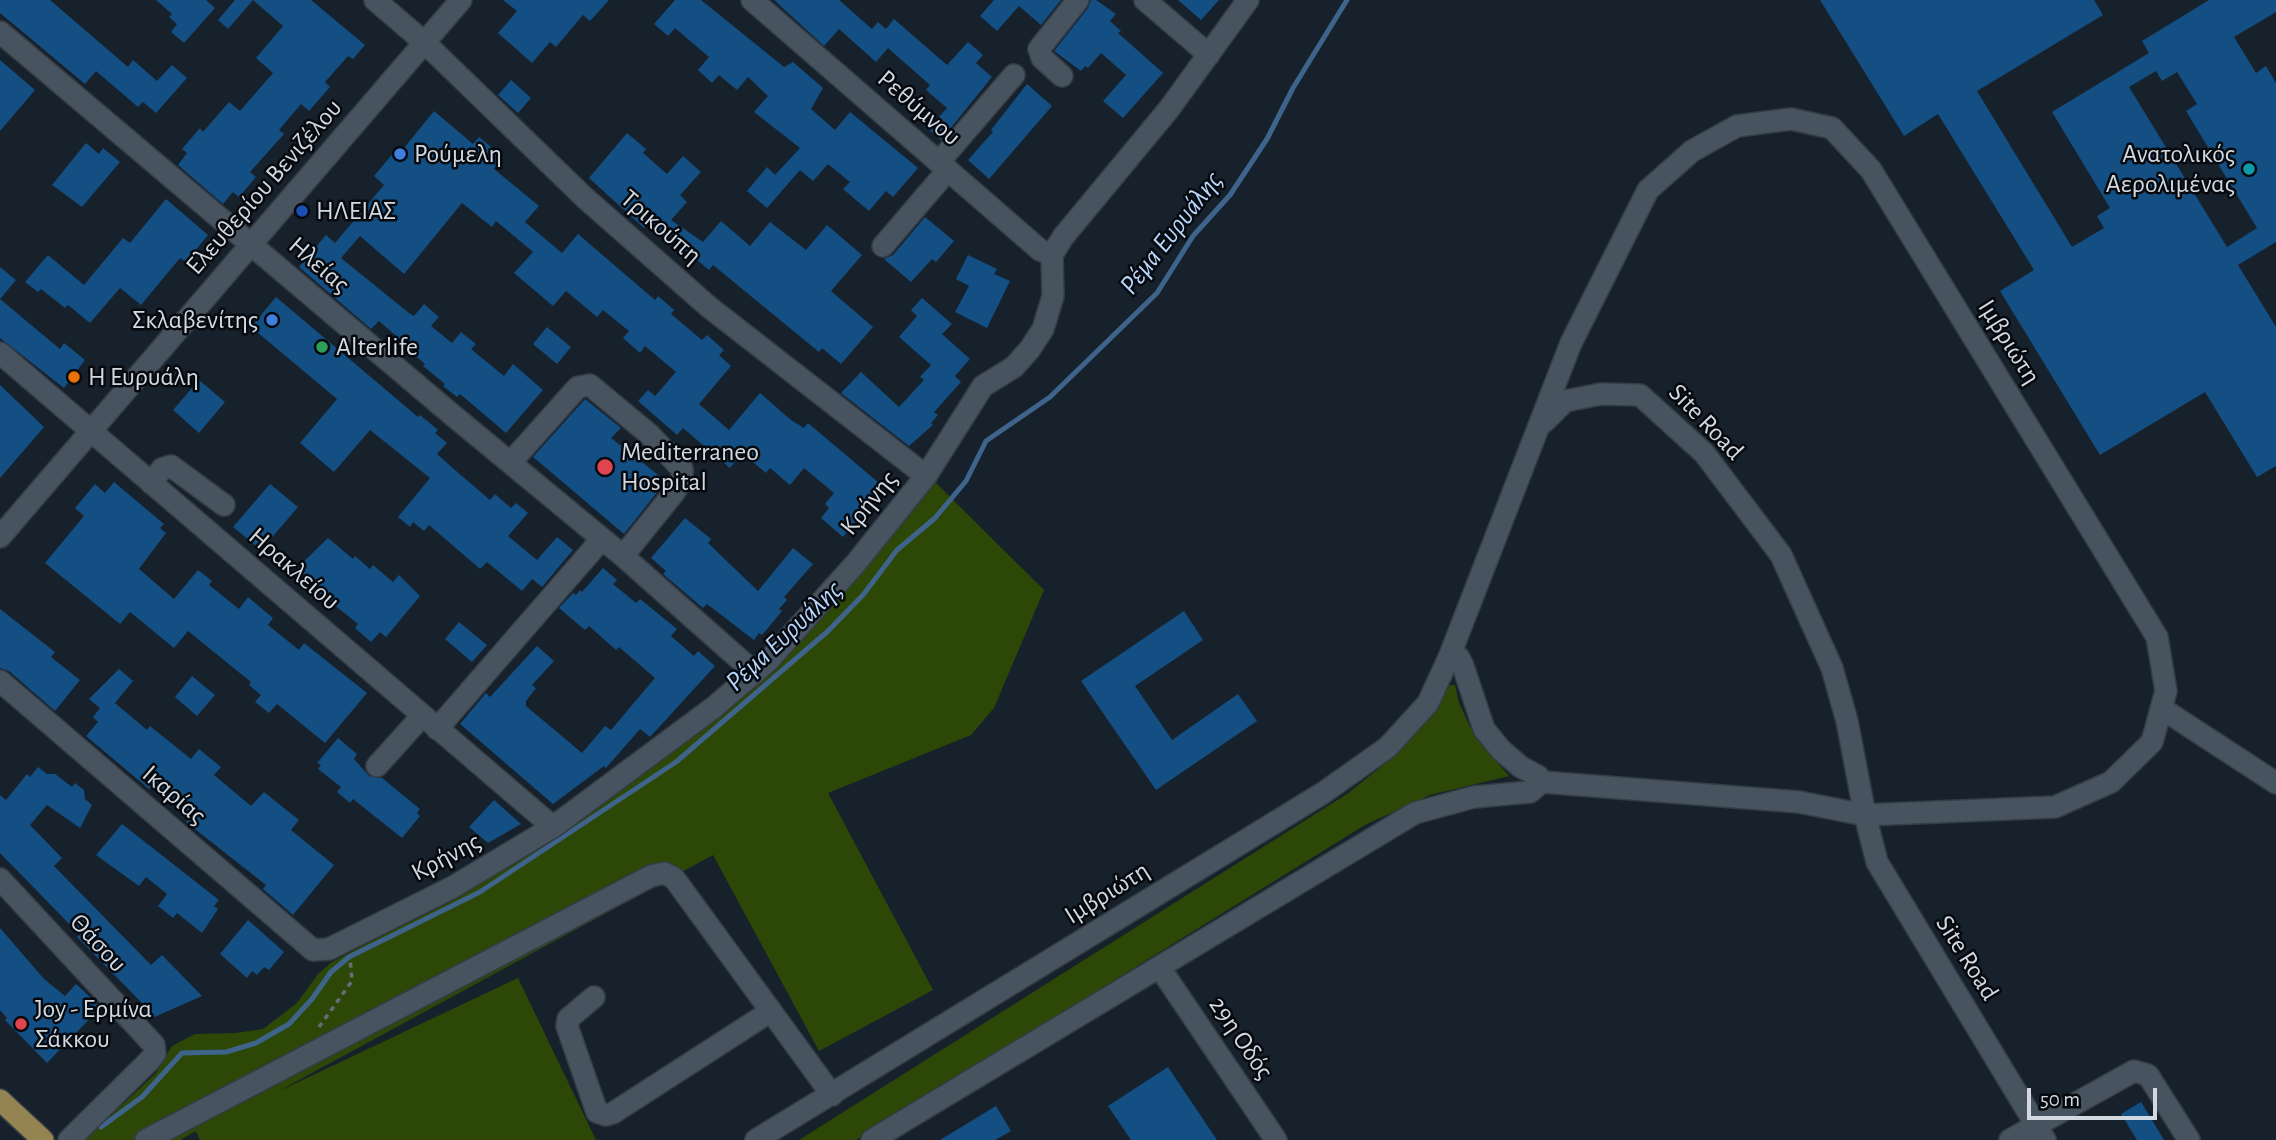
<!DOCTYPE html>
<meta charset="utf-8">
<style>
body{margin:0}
#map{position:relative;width:2276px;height:1140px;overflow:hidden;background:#17212c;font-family:"Alegreya Sans",sans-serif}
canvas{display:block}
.scale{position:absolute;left:2027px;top:1088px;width:130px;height:32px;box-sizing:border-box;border:4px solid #d2d9e0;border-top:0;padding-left:9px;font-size:21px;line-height:24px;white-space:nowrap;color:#d2d9e0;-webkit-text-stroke:5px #060a0f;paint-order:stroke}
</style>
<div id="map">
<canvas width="2276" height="1140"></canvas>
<div class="scale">50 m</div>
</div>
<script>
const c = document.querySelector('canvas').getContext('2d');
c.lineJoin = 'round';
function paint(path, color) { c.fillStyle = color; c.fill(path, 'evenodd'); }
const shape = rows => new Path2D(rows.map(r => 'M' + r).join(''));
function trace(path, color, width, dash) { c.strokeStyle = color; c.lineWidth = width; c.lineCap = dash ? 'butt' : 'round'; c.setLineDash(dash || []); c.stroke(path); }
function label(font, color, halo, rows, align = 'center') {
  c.font = font + ' "Alegreya Sans",sans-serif'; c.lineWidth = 5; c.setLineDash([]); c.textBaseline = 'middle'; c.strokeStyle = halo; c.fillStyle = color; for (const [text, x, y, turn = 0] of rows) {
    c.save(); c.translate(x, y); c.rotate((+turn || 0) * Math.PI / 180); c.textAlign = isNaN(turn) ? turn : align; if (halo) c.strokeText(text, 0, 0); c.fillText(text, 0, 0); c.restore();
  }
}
const green = shape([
 [933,480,1044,590,994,708,971,735,828,793,933,990,819,1051,713,855,277,1092,518,978,596,1140,200,1140,196,1131,180,1140,85,1140,156,1073,172,1046,195,1034,236,1033,263,1029,297,1003,318,974,332,962,482,882,563,831,652,768,751,688,830,609],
 [1450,685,1455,685,1459,703,1475,737,1509,776,1430,795,1365,825,856,1140,799,1140,1347,794,1397,754,1436,708]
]);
const stream = shape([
 [101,1127,142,1097,182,1053,226,1052,256,1043,289,1024,312,999,331,972,349,957,480,892,676,762,828,631,863,595,897,550,935,518,966,481,986,441,1050,397,1157,293,1193,236,1230,195,1267,139,1293,88,1347,0]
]);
const building = shape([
 [0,0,50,0,128,67,133,60,157,81,172,65,187,78,156,113,143,102,138,107,96,71,85,84,0,13],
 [156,0,206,0,215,8,184,43,171,32,177,24,169,17,172,14],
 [235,0,311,0,365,45,353,59,348,56,325,82,330,87,309,111,301,104,279,130,284,134,250,172,256,177,239,197,233,192,223,204,178,165,187,153,182,149,200,128,203,132,229,102,240,111,273,73,256,58,283,26,253,0,228,29,218,20],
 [503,0,609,0,590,21,583,15,556,47,550,42,532,63,498,33,517,11],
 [675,0,701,0,784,67,793,62,823,88,811,109,835,130,850,112,918,168,893,197,886,191,869,211,843,189,850,182,828,164,813,181,800,170,767,208,747,191,767,167,775,175,800,148,754,112,768,96,748,77,737,90,719,75,712,83,698,70,709,57,675,28,668,36,654,24],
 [774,0,839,0,872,29,878,22,886,29,894,19,947,65,968,42,983,55,976,63,992,77,941,140,928,129,947,108,926,90,930,85,888,48,876,62,839,29,824,46],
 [994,0,1061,0,1041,25,1019,6,997,31,980,16],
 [1091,0,1096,0,1116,14,1110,21,1121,31,1118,33,1163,73,1123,118,1103,101,1126,75,1101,53,1088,68,1085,66,1081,71,1054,51,1088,8],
 [1178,0,1219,0,1201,20],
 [1820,0,2094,0,2103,15,1977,91,2072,247,2104,228,2097,216,2110,208,2052,112,2149,53,2142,41,2209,0,2276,0,2276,12,2234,37,2256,73,2266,66,2276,83,2276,242,2238,265,2276,327,2276,466,2257,477,2205,392,2100,455,2000,291,2034,270,1938,114,1904,136],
 [2156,71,2162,81,2177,72,2197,104,2186,111,2257,228,2227,247,2129,87],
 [0,60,35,90,0,131],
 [511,80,531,98,518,113,498,95],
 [1027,84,1052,106,989,179,968,160,993,132,991,130],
 [434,111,473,144,479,137,503,157,494,169,539,206,525,222,562,253,578,234,655,300,658,296,674,310,671,314,702,340,707,335,724,350,719,355,731,366,699,404,729,430,760,393,791,420,804,428,808,423,885,488,843,537,821,518,829,508,825,504,834,493,804,468,790,485,770,468,766,473,742,453,730,468,683,428,677,435,638,401,648,390,655,396,676,372,645,346,640,353,623,338,629,331,603,310,597,317,566,291,553,306,514,273,533,252,496,221,492,227,462,203,404,274,360,236,341,258,409,313,414,316,424,304,439,317,431,326,452,343,461,332,476,344,471,349,504,376,513,364,543,390,506,433,460,394,457,397,443,386,445,384,423,366,425,364,403,345,404,343,379,321,371,329,299,267,326,235,335,243,384,185,374,176,400,145,404,148],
 [627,133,646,149,643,153,667,174,683,156,701,172,680,195,687,202,671,220,703,242,721,221,750,246,770,222,806,250,827,225,862,255,831,291,873,327,841,364,822,348,819,352,713,265,709,270,690,254,646,225,644,228,589,178],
 [86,143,99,154,103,148,120,162,82,207,52,185],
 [166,199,208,235,186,262,180,258,141,305,120,288,90,323,68,305,65,308,41,289,38,292,25,282,48,255,84,285,123,238,130,243],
 [925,217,954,241,936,262,932,259,911,282,884,259,893,255],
 [968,255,997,269,994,274,1010,281,987,328,955,312,969,286,956,279],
 [0,267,16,280,0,299,60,349,64,343,85,360,64,388,0,338],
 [276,297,418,417,420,415,438,430,435,433,447,443,437,454,455,470,490,500,495,494,511,508,516,503,528,513,508,536,537,560,557,537,573,550,542,587,532,579,522,591,487,562,480,569,429,525,424,531,413,522,410,527,398,517,430,478,370,430,334,472,300,443,337,399,251,327],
 [922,298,952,324,942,334,970,359,955,376,961,382,934,412,938,415,931,423,933,425,909,446,841,393,861,372,899,407,924,380,920,377,931,365,899,337,917,316,911,310],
 [547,327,571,347,557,364,533,344],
 [199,380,225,402,199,433,173,410],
 [0,385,44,427,0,478],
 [585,399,621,428,611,438,666,481,624,534,533,457],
 [114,482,164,524,160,528,166,533,139,569,174,599,198,570,212,581,209,585,239,609,248,597,273,618,268,625,299,650,304,643,367,693,325,743,277,704,269,713,255,702,261,695,249,685,251,682,188,631,174,648,130,612,120,624,45,563,84,516,75,508,95,484,105,493],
 [270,484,298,507,261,550,233,527],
 [685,518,711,539,708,543,758,591,793,548,813,564,784,597,787,600,779,609,782,611,762,635,759,633,754,640,707,604,703,608,663,574,666,571,651,558],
 [328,538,353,559,355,556,370,569,373,565,393,582,399,575,420,596,386,637,380,632,371,642,355,628,358,624,293,572],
 [603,568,617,580,613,584,636,603,640,599,677,629,671,636,694,656,698,651,715,666,650,737,640,729,606,768,604,766,553,804,460,724,486,693,490,697,537,646,554,661,532,685,536,688,526,701,526,706,582,753,605,726,611,730,655,678,619,647,616,650,589,626,585,630,559,608,573,593,576,595,580,590,582,592],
 [0,609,55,652,51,657,80,680,55,711,9,671,0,668],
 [1184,611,1203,640,1135,686,1172,740,1238,694,1257,721,1156,790,1081,681],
 [459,622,487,645,472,662,445,639],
 [119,669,133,681,115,703,147,730,150,726,191,759,199,749,221,767,214,775,251,806,264,792,299,820,291,830,334,865,293,915,263,889,266,885,186,822,190,817,152,786,149,789,86,736,98,722,93,717,100,708,89,699],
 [192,676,215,695,197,716,175,697],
 [338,738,357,754,354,759,369,776,382,778,420,809,417,813,420,816,402,838,353,799,350,803,337,792,341,787,318,769,321,765,317,763],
 [38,767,47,774,55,774,72,787,75,783,84,790,85,799,92,805,80,828,47,805,30,825,62,858,54,866,151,965,162,955,202,996,152,1018,141,1006,143,1004,77,937,80,935,0,853,0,795,6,800,27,774,30,777],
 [494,800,521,824,488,843,469,827],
 [122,824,219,900,214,906,218,909,202,933,177,913,173,918,158,906,167,894,146,877,139,886,96,855],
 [248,920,284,952,269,970,264,967,257,975,252,971,247,978,220,954],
 [0,928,44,979,65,996,76,984,101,1007,47,1063,5,1020,7,1018,0,1010],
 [1168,1067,1217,1140,1131,1140,1108,1106],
 [2141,1102,2164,1140,2137,1140,2121,1114],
 [996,1106,1011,1131,995,1140,940,1140]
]);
const path = shape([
 [319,1027,352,981,350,958]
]);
const minor = shape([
 [375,0,425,43,585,198,709,307,926,476],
 [752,0,1040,250,1052,255],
 [1145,0,1209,55],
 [0,32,450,413,623,556,755,673],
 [1062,76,1042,58,1039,49,1078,0],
 [939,162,1014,75],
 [883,246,948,170],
 [0,353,553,827],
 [1544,422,1565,401,1601,394,1640,395,1704,453,1781,555,1832,668,1847,721,1865,815,1877,862,2045,1140],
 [511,462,578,387,590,385,609,401,649,434,682,469,682,480,673,494,623,556],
 [151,483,162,469,171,466,224,505],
 [0,537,461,0],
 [1450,655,1459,658,1463,666,1484,729,1501,750,1521,767,1538,776,1542,782],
 [0,681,313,950,329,949,453,887,553,827,713,708,768,661,856,563,926,476,983,386,1014,367,1030,349,1043,329,1053,296,1052,255,1063,237,1169,109,1248,0],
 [2161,708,2276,783],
 [437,729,601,540],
 [377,766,422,716],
 [0,879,154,1045,155,1054,149,1061,69,1140],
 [1160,968,1276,1140],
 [594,997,568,1019,567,1026,597,1112,606,1115,613,1113,771,1011],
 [146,1140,651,876,664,873,674,878,832,1095],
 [756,1140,1323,793,1388,747,1428,703,1450,655,1571,343,1648,190,1692,151,1737,126,1791,119,1832,128,1871,170,2157,637,2166,691,2152,742,2111,782,2055,807,1865,815,1799,802,1542,782],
 [872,1140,1415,813,1474,797,1530,792,1542,782],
 [2010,1140,2134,1071,2148,1075,2189,1140]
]);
const major = shape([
 [0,1100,43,1140]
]);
const markers = [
 [400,154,7,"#3f7fe0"],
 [2249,169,7,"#0f9aa8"],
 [302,211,7,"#1a4fb4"],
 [272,320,7,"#3f7fe0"],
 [322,347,7,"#2e9e5b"],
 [74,377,7,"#e8710a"],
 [605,467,9,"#e0444e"],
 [21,1024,7,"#e0444e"]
];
const streetNames = [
 ["Ρεθύμνου",919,108,41],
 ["Ελευθερίου Βενιζέλου",264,187,-49],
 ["Τρικούπη",661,227,41],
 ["Ηλείας",319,265,41],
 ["Ιμβριώτη",2009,342,58],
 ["Site Road",1706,422,46],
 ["Κρήνης",869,503,-51],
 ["Ηρακλείου",294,569,41],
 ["Ικαρίας",174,795,41],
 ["Κρήνης",446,857,-28],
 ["Ιμβριώτη",1107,893,-32],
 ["Θάσου",98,943,47],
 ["Site Road",1967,958,58],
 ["29η Οδός",1241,1038,56]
];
const poiNames = [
 ["Ρούμελη",414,154],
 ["Ανατολικός",2235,154,"right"],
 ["Αερολιμένας",2235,184,"right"],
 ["ΗΛΕΙΑΣ",316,211],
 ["Σκλαβενίτης",258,320,"right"],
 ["Alterlife",336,347],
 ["Η Ευρυάλη",88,377],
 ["Mediterraneo",621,452],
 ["Hospital",621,482],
 ["Joy - Ερμίνα",35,1009],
 ["Σάκκου",35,1039]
];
const waterNames = [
 ["Ρέμα Ευρυάλης",1171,233,-52],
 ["Ρέμα Ευρυάλης",784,636,-43]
];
paint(green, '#2c4706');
trace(stream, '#3f648b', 5);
paint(building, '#134f83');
trace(minor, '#353c45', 24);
trace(major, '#353c45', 24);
trace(path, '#656d77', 3.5, [5, 5]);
trace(minor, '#47535f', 21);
trace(major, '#938451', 21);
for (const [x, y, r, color] of markers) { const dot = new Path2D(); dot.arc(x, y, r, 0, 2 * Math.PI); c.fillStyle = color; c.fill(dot); trace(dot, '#060a0f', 2.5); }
label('26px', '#d2d9e0', '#060a0f', streetNames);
label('26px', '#d2d9e0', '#060a0f', poiNames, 'left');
label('italic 28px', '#b8d7fe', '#060a0f', waterNames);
</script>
